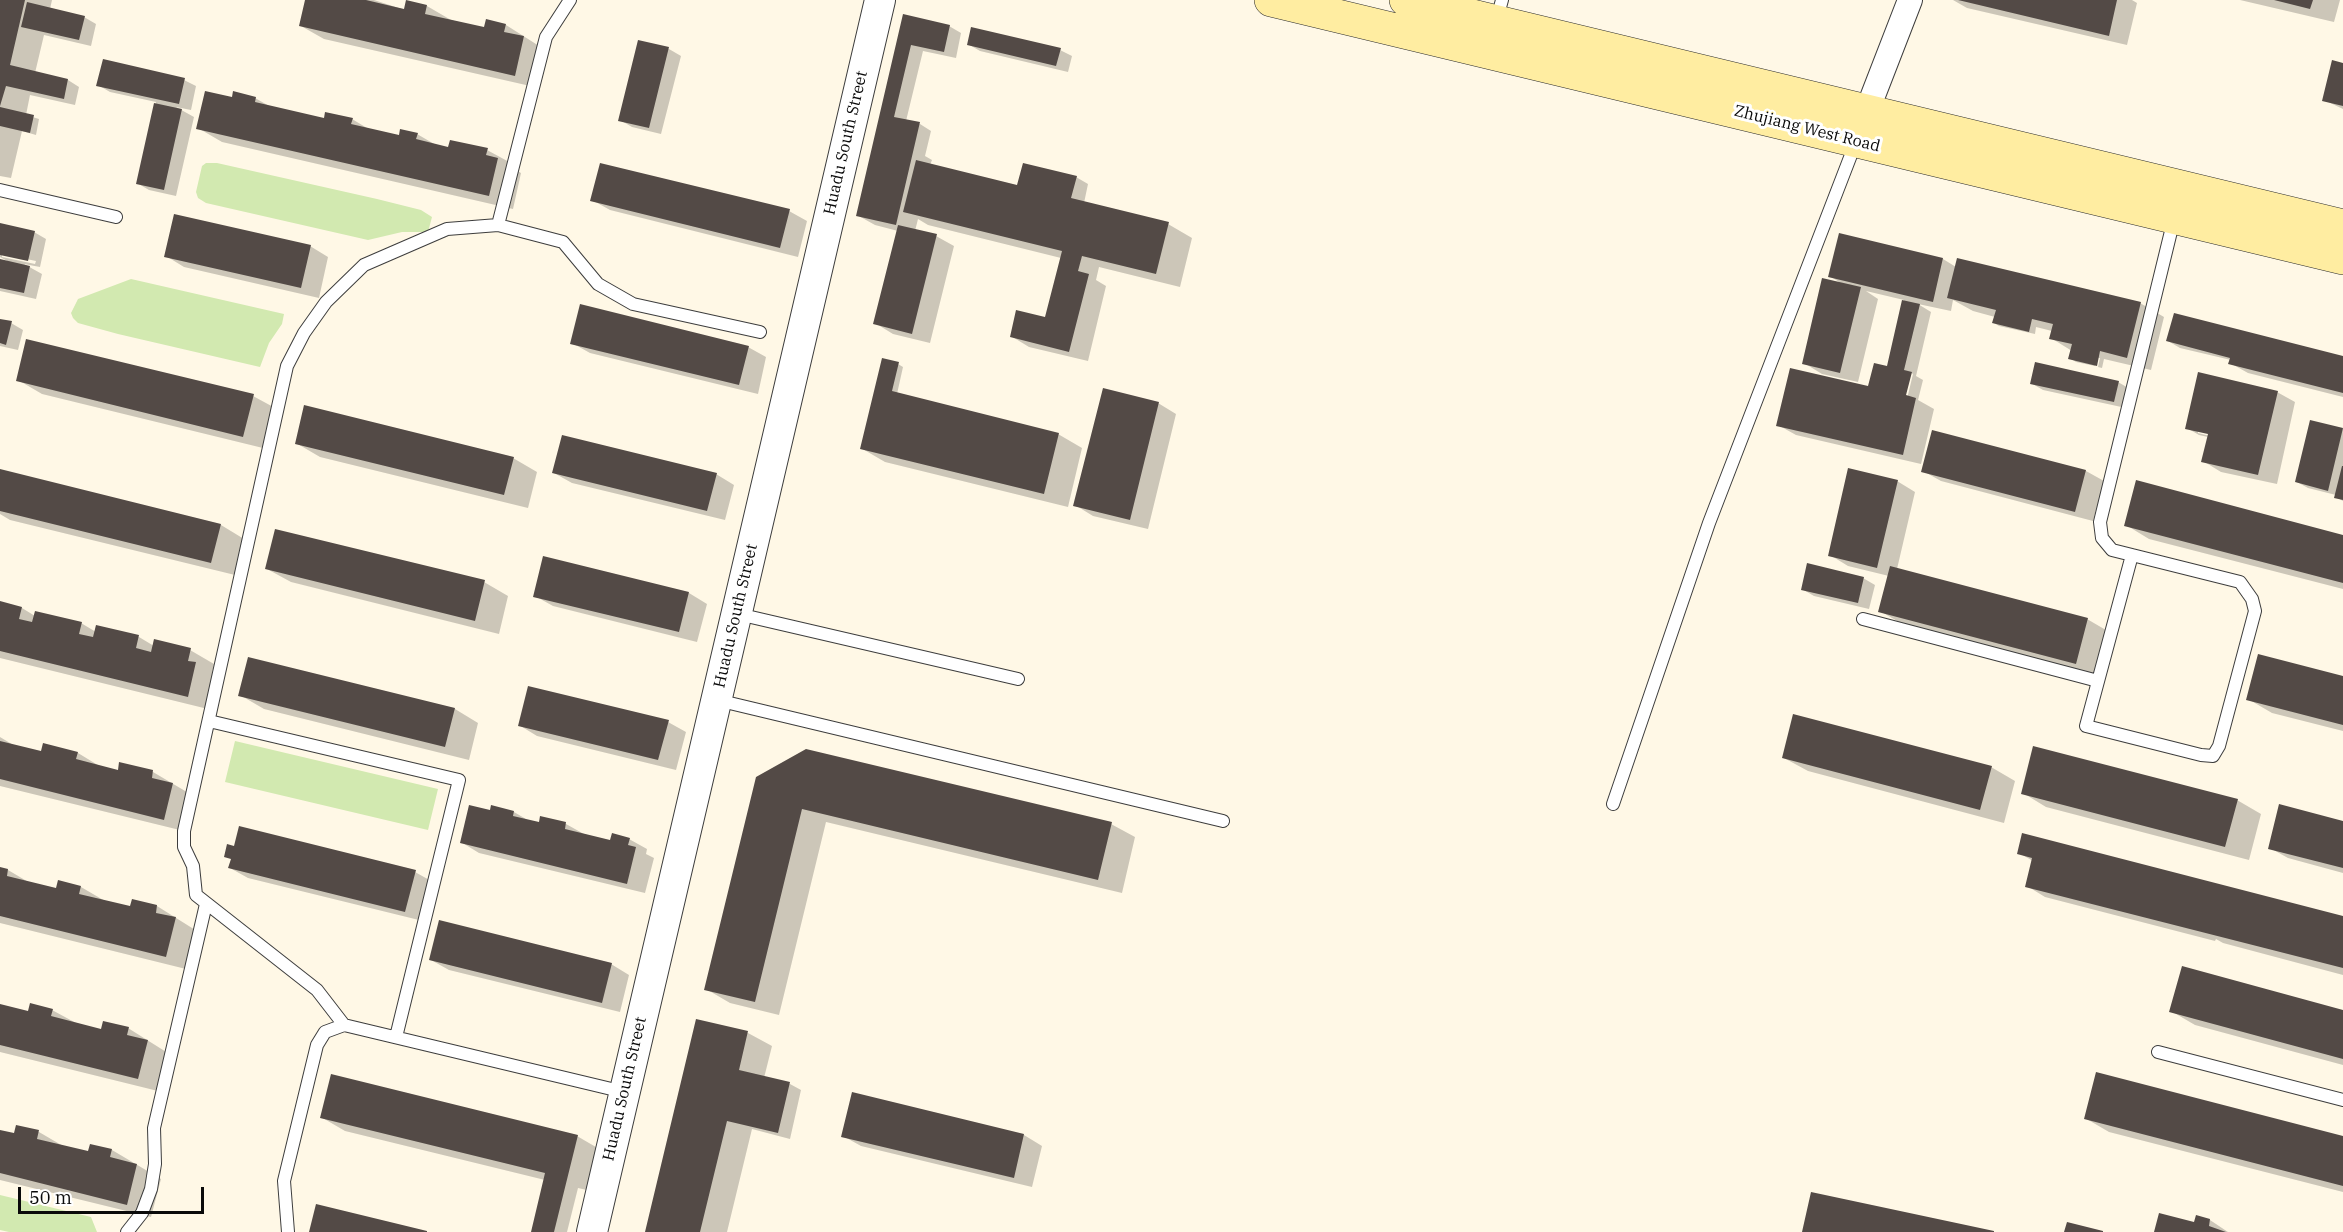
<!DOCTYPE html>
<style>
body{margin:0}
#map{position:relative;width:2343px;height:1232px;overflow:hidden;background:#fff8e6;font-family:"IBM Plex Serif",serif}
canvas{display:block}
.scale{position:absolute;left:18px;top:1187px;width:186px;height:27px;box-sizing:border-box;border:3px solid #0a0a0a;border-top:0;padding-left:8px;font-size:18px;line-height:21px;white-space:nowrap;color:#0a0a0a;-webkit-text-stroke:4px #fff;paint-order:stroke}
</style>
<div id="map">
<canvas width="2343" height="1232"></canvas>
<div class="scale">50 m</div>
</div>
<script>
const c = document.querySelector('canvas').getContext('2d');
c.lineJoin = 'round';
function paint(path, color) { c.fillStyle = color; c.fill(path, 'evenodd'); }
const shape = rows => new Path2D(rows.map(r => 'M' + r).join(''));
function trace(path, color, width, dash) { c.strokeStyle = color; c.lineWidth = width; c.lineCap = dash ? 'butt' : 'round'; c.setLineDash(dash || []); c.stroke(path); }
function label(font, color, halo, rows, align = 'center') {
  c.font = font + ' "IBM Plex Serif",serif'; c.lineWidth = 6; c.setLineDash([]); c.textBaseline = 'middle'; c.strokeStyle = halo; c.fillStyle = color; for (const [text, x, y, turn = 0] of rows) {
    c.save(); c.translate(x, y); c.rotate((+turn || 0) * Math.PI / 180); c.textAlign = isNaN(turn) ? turn : align; if (halo) c.strokeText(text, 0, 0); c.fillText(text, 0, 0); c.restore();
  }
}
const green = shape([
 [206,163,217,163,377,199,421,210,432,217,428,232,402,232,368,240,206,203,198,198,196,192,202,166],
 [131,279,284,314,282,324,269,343,260,367,118,334,78,323,73,318,71,313,78,299],
 [235,741,438,789,428,830,225,782],
 [0,1195,91,1217,97,1232,9,1232,0,1230]
]);
const shadow = shape([
 [0,0,52,0,50,9,84,17,96,24,91,46,44,35,35,73,68,80,79,87,75,105,30,95,26,115,39,119,36,135,22,131,11,178,0,176],
 [307,0,374,0,405,10,407,2,427,6,451,20,485,29,506,25,547,51,539,88,324,39,301,26],
 [1953,0,2132,0,2137,3,2127,45,1967,8],
 [2240,0,2340,0,2334,22],
 [904,15,949,26,961,33,956,58,923,51,906,121,920,124,931,131,925,156,932,160,930,165,1018,187,1076,177,1088,184,1084,203,1168,224,1192,238,1180,287,1099,267,1096,280,1106,286,1088,361,1029,347,1011,336,1046,319,1061,258,928,225,918,219,915,231,936,236,954,246,930,343,893,334,875,323,898,231,875,225,857,215],
 [639,42,669,49,681,56,661,134,632,127,620,120],
 [968,44,1060,50,1072,56,1068,72,980,51],
 [2343,64,2343,109,2324,100],
 [184,80,196,86,191,110,176,107,194,117,176,196,149,190,137,183,156,102,110,92,98,85],
 [255,98,271,107,325,120,352,119,372,131,400,137,417,134,436,145,449,148,487,150,511,163,510,167,521,173,513,209,222,142,198,128,233,99],
 [592,200,789,211,807,221,798,257,610,210],
 [0,224,34,232,46,239,40,267,24,264,42,274,36,299,0,291,0,261,9,262,0,257],
 [2,254,36,261,35,264,2,257],
 [1840,235,1943,259,1956,267,2140,303,2164,317,2151,370,2104,359,2102,368,2098,367,2100,358,2097,358,2095,366,2076,362,2070,358,2072,351,2051,338,2052,331,2036,327,2035,334,1999,326,1994,323,1995,317,1973,311,1953,300,1951,311,1918,304,1931,312,1916,376,1923,380,1918,400,1934,409,1921,464,1796,435,1778,425,1875,390,1888,368,1904,300,1866,291,1878,299,1858,382,1822,374,1804,363,1842,284,1830,276],
 [1910,372,1913,374,1906,403,1903,402],
 [310,246,328,257,319,298,184,267,166,256],
 [0,320,11,323,23,330,18,350,0,346],
 [2168,341,2343,357,2343,397,2248,373,2230,363,2231,360,2180,348],
 [572,343,748,347,766,357,758,394,590,353],
 [898,364,903,367,897,394,1058,434,1082,448,1068,507,885,462,861,448],
 [18,380,253,396,277,409,267,449,42,394],
 [2118,382,2130,389,2126,408,2043,390,2031,383],
 [2277,392,2295,402,2277,484,2221,472,2203,461,2208,437,2199,435,2187,428],
 [2198,430,2215,434,2214,437,2198,433],
 [1158,403,1176,414,1148,529,1093,516,1075,505],
 [2312,422,2343,429,2343,501,2336,497,2336,495,2308,488,2297,482],
 [1934,432,2086,471,2104,481,2093,521,1941,481,1923,471],
 [296,443,513,458,537,472,528,508,320,457],
 [0,471,221,525,244,539,235,575,10,520,0,514],
 [554,473,716,474,734,485,725,520,572,483],
 [1897,481,1915,492,1897,569,2087,619,2111,633,2100,676,1904,625,1880,611,1889,576,1848,566,1830,555],
 [2126,525,2343,536,2343,589,2149,539],
 [267,569,484,582,508,596,499,634,291,582],
 [1863,578,1875,585,1869,609,1814,596,1802,589],
 [689,593,707,604,697,642,553,606,535,596],
 [0,603,22,608,35,616,81,623,96,632,97,626,139,637,154,646,190,650,214,664,212,673,220,678,212,710,0,658],
 [2343,677,2343,731,2272,713,2248,699],
 [240,695,455,709,478,723,469,760,264,709],
 [668,722,686,732,676,770,537,736,519,725],
 [0,737,15,746,42,752,78,753,101,767,119,771,153,772,197,798,188,832,0,786],
 [806,751,1111,824,1135,837,1122,893,826,822,779,1015,730,1003,706,989],
 [1784,758,1991,767,2015,781,2004,823,1808,771],
 [2023,793,2237,800,2261,814,2249,860,2046,807],
 [492,807,514,812,531,822,566,824,584,834,611,842,629,839,647,849,646,854,654,858,645,893,479,853,461,842,491,812],
 [2343,822,2343,873,2288,858,2270,848],
 [2019,853,2343,918,2343,975,2223,943,2216,939,2215,941,2045,897,2027,886,2033,861],
 [0,868,8,870,30,883,57,890,59,882,81,887,105,901,131,908,157,906,200,933,190,970,0,923],
 [230,868,415,872,433,882,423,921,248,878],
 [431,960,611,964,629,975,620,1012,449,970],
 [0,1005,29,1012,52,1010,76,1023,102,1031,128,1028,171,1055,162,1092,0,1052],
 [2171,1011,2343,1012,2343,1065,2195,1025],
 [698,1021,748,1033,772,1046,764,1078,790,1084,801,1090,790,1139,752,1129,727,1232,646,1232],
 [853,1094,1024,1135,1042,1146,1032,1187,861,1146,843,1136],
 [321,1117,577,1136,601,1150,591,1191,578,1188,567,1232,532,1232,545,1180,345,1131],
 [2085,1118,2343,1137,2343,1192,2109,1132],
 [17,1127,39,1132,63,1146,89,1153,112,1150,161,1179,151,1217,0,1180,0,1132,15,1135],
 [2197,1217,2210,1220,2228,1232,2155,1232,2195,1224]
]);
const building = shape([
 [0,0,25,0,10,65,68,79,64,99,6,86,0,106],
 [305,0,366,0,404,9,406,0,427,5,425,14,484,27,486,19,506,24,504,32,524,36,515,76,299,26],
 [1958,0,2117,0,2109,36],
 [2274,0,2313,0,2310,9],
 [27,2,85,16,79,40,21,27],
 [903,14,950,25,944,52,911,45,894,117,920,122,896,225,856,216],
 [971,27,1061,48,1056,66,967,45],
 [638,40,669,47,649,128,618,121],
 [103,59,185,78,179,104,96,86],
 [2332,60,2343,63,2343,106,2322,101],
 [205,91,232,97,233,91,256,97,255,102,324,118,325,112,353,118,351,124,399,135,400,129,418,133,416,139,448,147,450,140,488,148,486,155,498,158,489,196,196,129],
 [154,103,182,109,164,190,136,184],
 [0,107,34,115,30,133,0,126],
 [916,160,1017,185,1023,163,1077,176,1071,198,1169,222,1156,274,1082,256,1078,271,1089,274,1069,352,1010,337,1016,310,1045,317,1062,251,903,212],
 [600,163,790,209,780,248,590,201],
 [174,214,311,245,301,288,164,257],
 [0,223,35,231,28,261,0,255],
 [898,225,937,234,912,334,873,324],
 [1839,233,1943,258,1933,302,1828,277],
 [1957,258,2141,302,2127,358,2100,351,2097,366,2068,359,2072,344,2049,339,2053,324,2032,319,2029,332,1992,323,1996,310,1947,298],
 [0,259,30,266,24,293,0,288],
 [1822,278,1861,287,1840,373,1802,364],
 [1902,300,1920,304,1904,370,1912,372,1906,395,1916,398,1903,455,1776,426,1790,368,1868,386,1874,363,1887,366],
 [580,304,749,346,739,385,570,344],
 [2174,313,2343,356,2343,393,2228,364,2230,358,2166,341],
 [0,319,12,321,6,345,0,343],
 [26,339,254,394,243,437,16,381],
 [882,358,899,362,892,391,1059,433,1044,494,860,449],
 [2035,362,2119,381,2114,402,2030,384],
 [2198,372,2278,391,2258,475,2201,462,2208,434,2185,429],
 [1103,388,1159,402,1130,520,1073,506],
 [304,405,514,457,504,495,295,444],
 [2310,420,2343,428,2328,491,2295,482],
 [1932,430,2086,470,2075,512,1921,472],
 [562,435,717,473,707,511,552,473],
 [2342,466,2343,466,2343,500,2334,498],
 [1848,468,1898,480,1877,568,1828,556],
 [0,469,221,524,211,563,0,511],
 [2136,480,2343,535,2343,583,2124,526],
 [275,529,485,580,475,621,265,569],
 [543,556,689,592,679,632,533,597],
 [1807,563,1864,577,1858,603,1801,590],
 [1890,566,2088,618,2076,664,1878,612],
 [0,601,22,607,19,619,32,622,35,611,82,622,79,634,93,637,96,625,139,635,136,648,151,652,154,639,191,648,188,661,196,662,188,697,0,651],
 [2258,654,2343,676,2343,725,2246,700],
 [248,657,455,708,445,747,238,696],
 [528,686,669,720,658,760,518,726],
 [1793,714,1992,766,1980,810,1782,758],
 [0,741,41,751,43,743,78,752,76,759,118,770,119,762,153,770,152,778,173,783,164,820,0,779],
 [2033,746,2238,799,2225,847,2021,794],
 [806,749,1112,822,1098,880,802,809,755,1002,704,990,756,777],
 [2279,804,2343,821,2343,868,2268,849],
 [469,805,490,810,491,805,514,811,513,816,539,822,540,816,566,822,565,829,610,840,612,833,630,838,628,845,636,847,627,884,460,843],
 [239,826,416,870,405,912,228,868,231,859,224,857,227,844,234,846],
 [2022,833,2343,916,2343,968,2025,887,2032,858,2017,854],
 [0,867,8,869,7,876,56,888,58,880,81,886,79,894,130,906,132,899,157,905,156,913,176,917,166,957,0,916],
 [439,920,612,963,602,1003,429,960],
 [2182,966,2343,1010,2343,1059,2169,1012],
 [30,1003,53,1009,51,1016,101,1029,103,1021,129,1027,127,1035,148,1040,138,1079,0,1045,0,1004,28,1011],
 [696,1019,748,1031,739,1070,790,1082,778,1133,727,1121,700,1232,645,1232],
 [2096,1072,2343,1136,2343,1186,2084,1119],
 [331,1074,578,1135,554,1232,531,1232,545,1173,320,1118],
 [852,1092,1024,1134,1014,1178,841,1137],
 [16,1125,39,1130,37,1139,88,1151,90,1144,112,1149,110,1157,137,1164,127,1205,0,1173,0,1130,14,1133],
 [1811,1192,1994,1231,1994,1232,1802,1232],
 [316,1204,427,1231,427,1232,309,1232],
 [2159,1213,2194,1222,2196,1215,2210,1219,2209,1226,2226,1232,2154,1232],
 [2067,1222,2103,1231,2103,1232,2064,1232]
]);
const service = shape([
 [1496,22,1502,0],
 [0,190,116,217],
 [498,225,546,37,570,0],
 [2132,555,2086,726,2201,755,2213,756,2219,746,2255,611,2252,599,2240,582,2112,550,2102,538,2100,522,2174,219],
 [738,614,1018,679],
 [1863,619,2098,681],
 [717,700,1223,821],
 [209,721,459,780,396,1037],
 [1613,804,1709,523,1856,142],
 [2158,1052,2343,1100],
 [624,1092,344,1025,317,990,196,895,193,866,184,847,184,831,287,366,304,333,326,302,364,265,447,229,498,225,563,242,598,284,633,304,760,332],
 [127,1232,142,1213,151,1189,155,1164,154,1128,206,904],
 [288,1232,284,1181,317,1045,325,1032,344,1025]
]);
const minor = shape([
 [1867,111,1910,0]
]);
const tertiary = shape([
 [592,1232,880,0]
]);
const secondary = shape([
 [1271,0,2343,258],
 [1406,0,2343,226]
]);
const streetNames = [
 ["Zhujiang West Road",1807,129,14],
 ["Huadu South Street",846,143,-77],
 ["Huadu South Street",736,616,-77],
 ["Huadu South Street",625,1089,-77]
];
paint(green, '#d2e9b0');
paint(shadow, '#0003');
paint(building, '#534a46');
trace(service, '#3d3d3d', 14);
trace(minor, '#3d3d3d', 26);
trace(tertiary, '#3d3d3d', 32);
trace(secondary, '#2c2c2c', 34);
trace(service, '#fff', 12);
trace(minor, '#fff', 24);
trace(tertiary, '#fff', 30);
trace(secondary, '#ffeda1', 33);
label('16px', '#0a0a0a', '#fff', streetNames);
</script>
